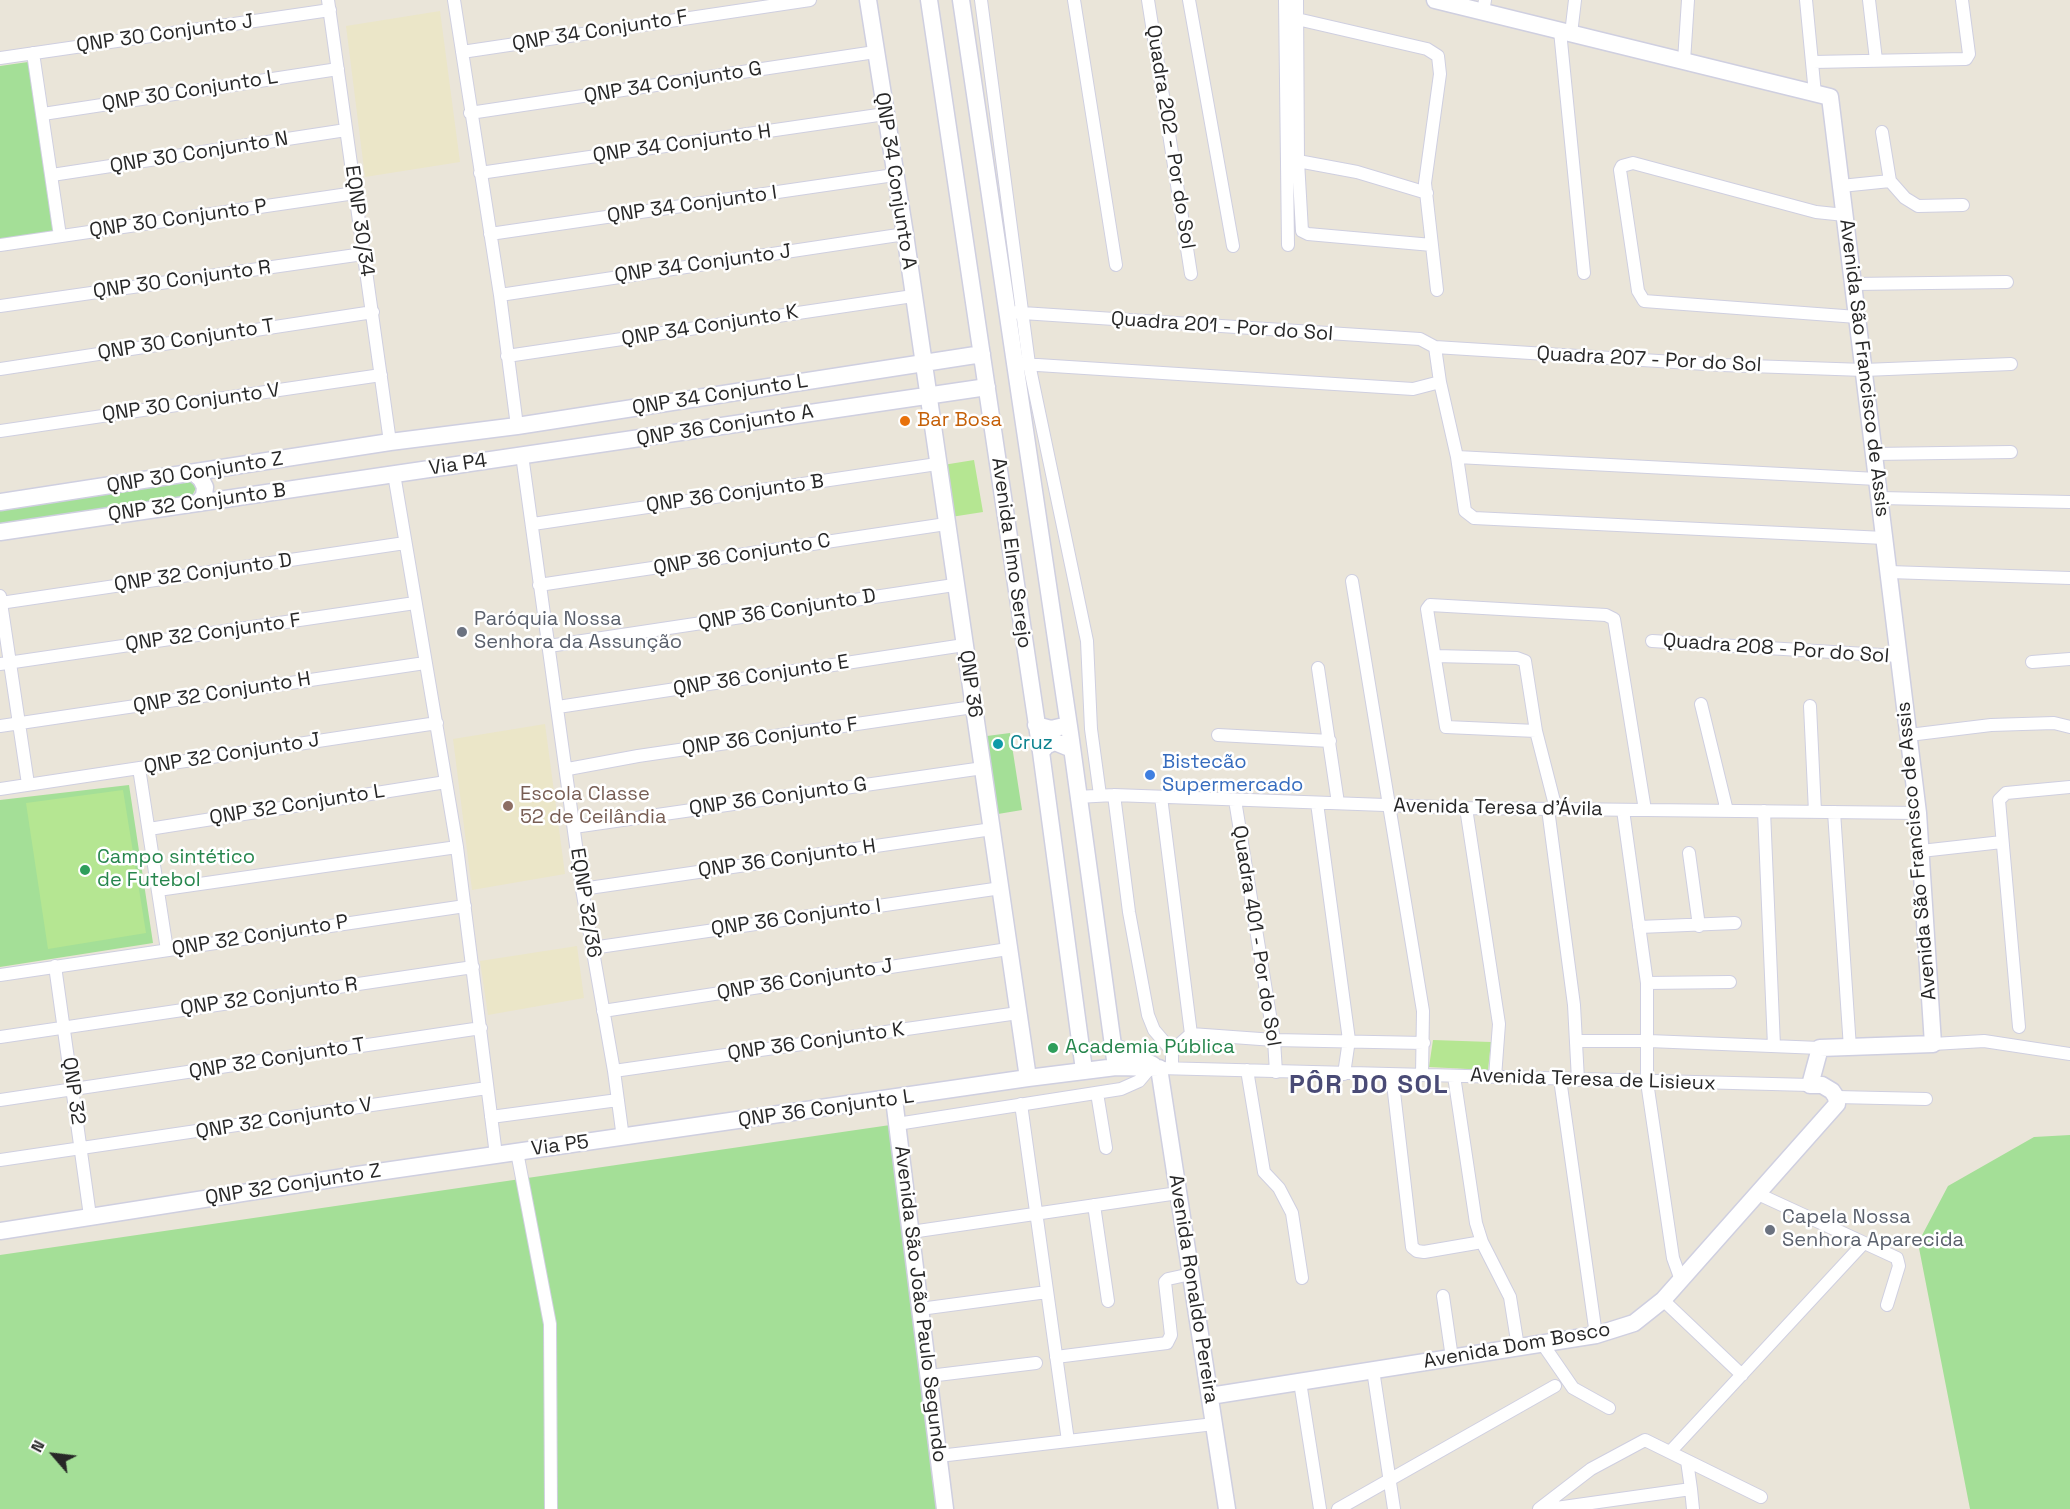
<!DOCTYPE html>
<meta charset="utf-8">
<style>
body{margin:0}
#map{position:relative;width:2070px;height:1509px;overflow:hidden;background:#eae5d9;font-family:"Space Grotesk",sans-serif}
canvas{display:block}
.north{position:absolute;left:24px;top:1425px;width:60px;height:60px;-webkit-text-stroke:4px #fff;paint-order:stroke;rotate:298deg;font-size:16px;font-weight:700;line-height:24px;text-align:center;color:#272727}
.north::after{content:'';display:block;margin:auto;width:21px;height:27px;background:#272727;clip-path:polygon(50% 0,100% 100%,50% 72%,0 100%)}
</style>
<div id="map">
<canvas width="2070" height="1509"></canvas>
<div class="north">N</div>
</div>
<script>
const c = document.querySelector('canvas').getContext('2d');
c.lineJoin = 'round';
function paint(path, color) { c.fillStyle = color; c.fill(path, 'evenodd'); }
const shape = rows => new Path2D(rows.map(r => 'M' + r).join(''));
function trace(path, color, width, dash) { c.strokeStyle = color; c.lineWidth = width; c.lineCap = dash ? 'butt' : 'round'; c.setLineDash(dash || []); c.stroke(path); }
function label(font, color, halo, rows, align = 'center') {
  c.font = font + ' "Space Grotesk",sans-serif'; c.lineWidth = 5; c.setLineDash([]); c.textBaseline = 'middle'; c.strokeStyle = halo; c.fillStyle = color; for (const [text, x, y, turn = 0] of rows) {
    c.save(); c.translate(x, y); c.rotate((+turn || 0) * Math.PI / 180); c.textAlign = isNaN(turn) ? turn : align; if (halo) c.strokeText(text, 0, 0); c.fillText(text, 0, 0); c.restore();
  }
}
const education = shape([
 [440,11,460,162,365,177,346,26],
 [545,724,565,874,472,890,453,739],
 [577,946,584,998,488,1015,480,961]
]);
const green = shape([
 [28,62,53,232,0,240,0,66],
 [186,478,194,482,196,488,192,496,0,528,0,506],
 [1010,733,1022,810,998,814,987,736],
 [129,785,153,943,0,967,0,800],
 [897,1124,953,1509,0,1509,0,1255],
 [2070,1135,2070,1509,1970,1509,1918,1243,1948,1186,2034,1137]
]);
const pitch = shape([
 [974,460,983,512,951,517,943,465],
 [123,790,146,933,48,949,26,803],
 [1433,1040,1491,1042,1488,1070,1429,1067]
]);
const street = shape([
 [328,0,390,442],
 [454,0,500,295,517,426],
 [981,0,1029,364,1087,641,1091,729,1100,795],
 [1074,0,1116,265],
 [1148,0,1191,274],
 [1189,0,1233,246],
 [1285,0,1288,245],
 [1297,0,1298,161,1302,231,1308,234,1432,245],
 [1806,0,1815,94],
 [1869,0,1876,60],
 [1483,12,1485,0],
 [1297,19,1427,49,1438,56,1440,74,1425,183,1437,290],
 [1560,31,1584,273],
 [1571,34,1575,0],
 [462,52,810,0],
 [33,53,60,236],
 [0,58,330,10],
 [1684,61,1688,0],
 [1813,62,1966,59,1969,54,1962,0],
 [470,113,875,52],
 [43,114,338,69],
 [1882,132,1890,181],
 [1298,161,1357,172,1427,193],
 [480,173,885,114],
 [52,175,346,130],
 [1841,186,1890,181,1905,198,1918,206,1963,205],
 [1845,215,1816,212,1633,163,1622,166,1620,170,1638,291,1644,301,1857,317],
 [490,234,894,175],
 [0,245,355,193],
 [1853,284,2007,282],
 [500,295,905,234],
 [0,306,363,254],
 [1007,312,1420,339,1435,347,1722,365,1864,370,2011,364],
 [1435,347,1440,382,1457,457,1465,511,1474,518,1884,538],
 [507,356,913,296],
 [1022,364,1413,389,1440,382],
 [0,369,373,312],
 [0,431,381,375],
 [1874,454,2011,452],
 [522,455,582,889,614,1071,623,1138],
 [1457,457,1877,479],
 [394,474,457,847,496,1155],
 [1880,498,2070,502],
 [533,524,937,464],
 [1889,572,2070,578],
 [1352,581,1423,1011,1422,1075],
 [539,585,946,524],
 [0,596,28,784],
 [0,603,405,543],
 [1652,641,1899,656],
 [549,646,954,585],
 [1435,656,1517,658,1525,661,1536,731,1556,809],
 [2032,662,2070,659],
 [0,664,415,603],
 [1318,668,1338,803],
 [1701,704,1727,811],
 [1810,706,1815,812],
 [558,707,964,645],
 [0,726,425,663],
 [1536,731,1446,727,1427,609,1430,605,1606,615,1614,619,1645,810],
 [1218,735,1330,741],
 [1909,735,1991,725,2054,723,2070,727],
 [139,768,167,950],
 [568,769,638,756,973,707],
 [0,789,437,723],
 [1114,795,1129,912,1148,1015,1154,1030,1172,1051,1172,1068],
 [1077,797,1114,795,1466,808,1918,813],
 [1161,797,1191,1034],
 [1235,800,1274,1040,1276,1072],
 [1317,803,1349,1040,1344,1074],
 [1466,808,1499,1024,1495,1077],
 [1548,809,1574,1005,1578,1080],
 [1623,810,1647,983,1647,1082,1673,1258,1681,1280],
 [1764,811,1774,1046],
 [1834,812,1850,1048],
 [574,827,983,768],
 [149,829,446,782],
 [1921,851,2002,842],
 [1689,853,1699,926],
 [582,889,992,829],
 [158,890,457,847],
 [1639,927,1735,923],
 [592,948,1001,888],
 [55,966,90,1216],
 [0,975,465,906],
 [1647,983,1730,982],
 [603,1011,1008,949],
 [2019,1027,1999,800,2006,793,2070,787],
 [0,1037,473,967],
 [1578,1041,1649,1041,1820,1048],
 [1933,1044,1984,1041,2070,1054],
 [1172,1051,1191,1034,1274,1040,1424,1043],
 [1159,1068,1810,1085],
 [1247,1070,1264,1172,1279,1188,1292,1213,1302,1278],
 [614,1071,1018,1013],
 [1392,1075,1412,1247,1417,1251,1424,1252,1482,1242],
 [1454,1076,1476,1223,1482,1242,1510,1297,1518,1347],
 [1560,1079,1596,1335],
 [1097,1093,1106,1148],
 [1836,1097,1926,1099],
 [0,1100,481,1028],
 [1021,1104,1068,1441],
 [491,1117,618,1100],
 [897,1124,1121,1089,1139,1081,1150,1068],
 [517,1152,550,1324,551,1509],
 [0,1160,487,1088],
 [1758,1194,1897,1258,1899,1266,1887,1305],
 [1094,1205,1108,1301],
 [911,1232,1178,1193],
 [1443,1296,1452,1358],
 [1663,1300,1742,1375],
 [920,1309,1047,1292],
 [1542,1343,1573,1388,1609,1408],
 [1056,1357,1167,1343,1171,1335,1165,1282,1168,1279,1191,1274],
 [1373,1370,1394,1509],
 [929,1376,1036,1363],
 [1300,1382,1320,1509],
 [1670,1452,1861,1246],
 [939,1456,1214,1424],
 [1691,1489,1693,1509],
 [1338,1509,1555,1386],
 [1539,1509,1591,1469,1645,1440,1761,1497],
 [1549,1509,1691,1489,1687,1461]
]);
const secondary = shape([
 [868,0,905,234,1028,1078],
 [929,0,1041,752,1084,1070],
 [961,0,1070,733,1116,1067],
 [194,473,201,479,205,487,204,496,198,503],
 [0,502,390,442,517,426,982,354],
 [0,532,987,387],
 [1036,725,1051,729,1068,725],
 [1041,752,1047,745,1055,742,1072,749],
 [1113,1046,1153,1065],
 [1159,1068,1227,1509],
 [894,1099,945,1509],
 [0,1231,357,1175,1028,1078,1116,1067,1159,1068],
 [1210,1396,1596,1335,1634,1323,1663,1300,1837,1104,1836,1097,1832,1091,1822,1085,1810,1085,1820,1048,1933,1044,1918,813,1830,97,1435,0]
]);
const markers = [
 [905,421,6,"#e8710a"],
 [462,632,6,"#6b7280"],
 [998,744,6,"#0f9aa8"],
 [1150,775,6,"#3f7fe0"],
 [508,806,6,"#8d6e63"],
 [85,870,6,"#2e9e5b"],
 [1053,1048,6,"#2e9e5b"],
 [1770,1230,6,"#6b7280"]
];
const streetNames = [
 ["QNP 34 Conjunto F",600,31,-9],
 ["QNP 30 Conjunto J",165,34,-8],
 ["QNP 34 Conjunto G",673,83,-9],
 ["QNP 30 Conjunto L",190,91,-9],
 ["Quadra 202 - Por do Sol",1170,137,81],
 ["QNP 34 Conjunto H",682,144,-8],
 ["QNP 30 Conjunto N",199,153,-9],
 ["QNP 34 Conjunto A",895,181,81],
 ["QNP 34 Conjunto I",692,205,-8],
 ["QNP 30 Conjunto P",178,219,-8],
 ["EQNP 30/34",359,221,82],
 ["QNP 34 Conjunto J",703,264,-8],
 ["QNP 30 Conjunto R",182,280,-8],
 ["QNP 34 Conjunto K",710,326,-9],
 ["Quadra 201 - Por do Sol",1222,327,4],
 ["QNP 30 Conjunto T",186,340,-9],
 ["Quadra 207 - Por do Sol",1649,360,3],
 ["Avenida São Francisco de Assis",1864,368,83],
 ["QNP 34 Conjunto L",720,395,-9],
 ["QNP 30 Conjunto V",191,403,-8],
 ["QNP 36 Conjunto A",725,426,-9],
 ["Via P4",458,465,-8],
 ["QNP 30 Conjunto Z",195,473,-9],
 ["QNP 36 Conjunto B",735,494,-8],
 ["QNP 32 Conjunto B",197,503,-8],
 ["Avenida Elmo Serejo",1011,553,82],
 ["QNP 36 Conjunto C",742,555,-9],
 ["QNP 32 Conjunto D",203,573,-8],
 ["QNP 36 Conjunto D",787,610,-9],
 ["QNP 32 Conjunto F",213,633,-8],
 ["Quadra 208 - Por do Sol",1776,649,4],
 ["QNP 36 Conjunto E",761,676,-9],
 ["QNP 36",970,684,82],
 ["QNP 32 Conjunto H",222,693,-9],
 ["QNP 36 Conjunto F",770,737,-8],
 ["QNP 32 Conjunto J",232,754,-9],
 ["QNP 36 Conjunto G",778,797,-8],
 ["QNP 32 Conjunto L",297,805,-9],
 ["Avenida Teresa d'Ávila",1498,808,1],
 ["Avenida São Francisco de Assis",1917,851,-95],
 ["QNP 36 Conjunto H",787,859,-8],
 ["EQNP 32/36",585,903,81],
 ["QNP 36 Conjunto I",796,918,-8],
 ["QNP 32 Conjunto P",260,936,-9],
 ["Quadra 401 - Por do Sol",1256,936,81],
 ["QNP 36 Conjunto J",805,980,-9],
 ["QNP 32 Conjunto R",269,997,-8],
 ["QNP 36 Conjunto K",816,1042,-8],
 ["QNP 32 Conjunto T",277,1059,-9],
 ["Avenida Teresa de Lisieux",1593,1080,2],
 ["QNP 32",73,1091,82],
 ["QNP 36 Conjunto L",826,1109,-8],
 ["QNP 32 Conjunto V",284,1119,-9],
 ["Via P5",560,1146,-7],
 ["QNP 32 Conjunto Z",293,1185,-9],
 ["Avenida Ronaldo Pereira",1193,1289,81],
 ["Avenida São João Paulo Segundo",920,1304,83],
 ["Avenida Dom Bosco",1517,1346,-10]
];
const foodNames = [
 ["Bar Bosa",917,421]
];
const worshipNames = [
 ["Paróquia Nossa",474,620],
 ["Senhora da Assunção",474,643],
 ["Capela Nossa",1782,1218],
 ["Senhora Aparecida",1782,1241]
];
const cultureNames = [
 ["Cruz",1010,744]
];
const shopNames = [
 ["Bistecão",1162,763],
 ["Supermercado",1162,786]
];
const educationNames = [
 ["Escola Classe",520,795],
 ["52 de Ceilândia",520,818]
];
const leisureNames = [
 ["Campo sintético",97,858],
 ["de Futebol",97,881],
 ["Academia Pública",1065,1048]
];
const districtNames = [
 ["PÔR DO SOL",1369,1086]
];
paint(education, '#ebe6c8');
paint(green, '#a4df97');
paint(pitch, '#b5e692');
trace(street, '#cfcfe0', 14);
trace(secondary, '#cfcfe0', 19);
trace(street, '#fff', 12);
trace(secondary, '#fff', 16);
for (const [x, y, r, color] of markers) { const dot = new Path2D(); dot.arc(x, y, r, 0, 2 * Math.PI); c.fillStyle = color; c.fill(dot); trace(dot, '#fff', 2); }
label('20px', '#272727', '#fff', streetNames);
label('20px', '#c56008', '#fff', foodNames, 'left');
label('20px', '#5b616d', '#fff', worshipNames, 'left');
label('20px', '#0d838f', '#fff', cultureNames, 'left');
label('20px', '#366cbe', '#fff', shopNames, 'left');
label('20px', '#785e54', '#fff', educationNames, 'left');
label('20px', '#27864d', '#fff', leisureNames, 'left');
c.letterSpacing = '1.5px';
label('bold 26px', '#4a4b76', '#fff', districtNames);
c.letterSpacing = '0px';
</script>
